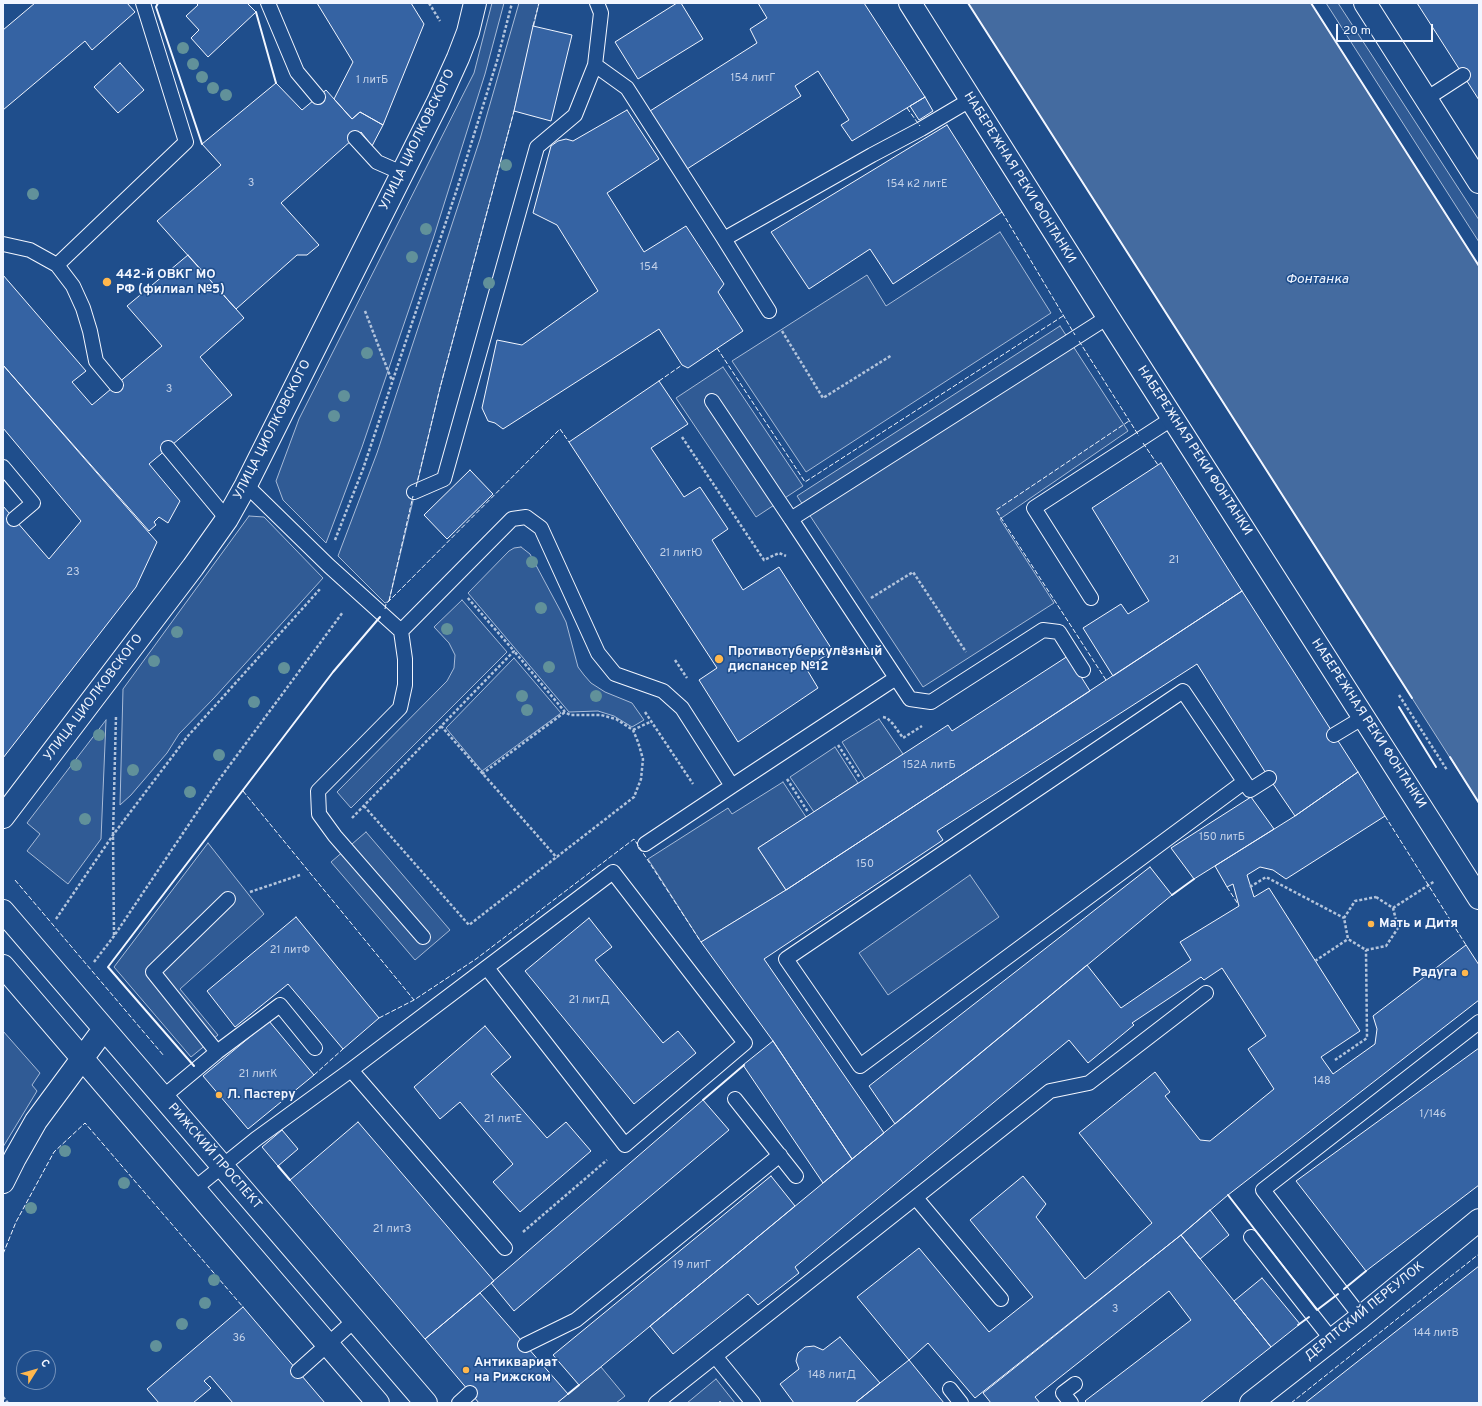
<!DOCTYPE html>
<meta charset="utf-8">
<style>
body{margin:0}
#map{position:relative;width:1482px;height:1406px;overflow:hidden;background:#1f4e8c;font-family:Overpass,sans-serif}
canvas{display:block}
.frame{position:absolute;inset:0;border:4px solid #f2f6ff;pointer-events:none}
.north{position:absolute;left:16px;top:1350px;width:40px;height:40px;box-sizing:border-box;background:#1f4e8c;border:1px solid #7391ba;border-radius:50%;rotate:53deg;font-size:11px;font-weight:700;line-height:16px;text-align:center;color:#f2f6ff}
.north::after{content:'';display:block;margin:auto;width:14px;height:18px;background:#ffb74d;clip-path:polygon(50% 0,100% 100%,50% 72%,0 100%)}
.scale{position:absolute;left:1336px;top:24px;width:97px;height:18px;box-sizing:border-box;border:2px solid #f2f6ff;border-top:0;padding-left:5px;font-size:12px;line-height:14px;white-space:nowrap;color:#f2f6ff;-webkit-text-stroke:3px #1f4e8c;paint-order:stroke}
</style>
<div id="map">
<canvas width="1482" height="1406"></canvas>
<div class="frame"></div>
<div class="north">С</div>
<div class="scale">20 m</div>
</div>
<script>
const c = document.querySelector('canvas').getContext('2d');
c.lineJoin = 'round';
function paint(path, color) { c.fillStyle = color; c.fill(path, 'evenodd'); }
const shape = rows => new Path2D(rows.map(r => 'M' + r).join(''));
function trace(path, color, width, dash) { c.strokeStyle = color; c.lineWidth = width; c.lineCap = dash ? 'butt' : 'round'; c.setLineDash(dash || []); c.stroke(path); }
function label(font, color, halo, rows, align = 'center') {
  c.font = font + ' Overpass,sans-serif'; c.lineWidth = 3; c.setLineDash([]); c.textBaseline = 'middle'; c.strokeStyle = halo; c.fillStyle = color; for (const [text, x, y, turn = 0] of rows) {
    c.save(); c.translate(x, y); c.rotate((+turn || 0) * Math.PI / 180); c.textAlign = isNaN(turn) ? turn : align; if (halo) c.strokeText(text, 0, 0); c.fillText(text, 0, 0); c.restore();
  }
}
const built = shape([
 [492,3,504,3,485,74,434,236,362,447,326,543,283,500,276,481,299,419,474,73,492,3],
 [519,3,539,3,514,111,440,388,389,601,385,603,338,556,377,453,480,139,519,3],
 [1326,3,1338,3,1479,220,1479,242,1326,3],
 [1000,232,1051,313,806,472,732,361,867,275,886,306,1000,232],
 [1060,326,1128,431,1000,519,1054,603,923,687,797,496,1060,326],
 [723,367,803,486,756,517,676,398,723,367],
 [249,516,264,517,323,578,214,698,179,734,167,753,131,795,120,805,123,689,249,516],
 [521,547,530,554,560,610,566,622,578,667,584,675,591,683,605,692,632,703,644,720,632,727,614,716,598,711,569,712,468,593,509,551,514,548,521,547],
 [462,600,507,652,351,808,337,792,447,681,454,668,455,655,449,643,434,627,462,600],
 [514,658,561,713,482,771,446,728,514,658],
 [879,719,903,754,865,779,842,742,879,719],
 [106,720,101,839,68,884,27,851,40,834,27,823,106,720],
 [835,747,858,783,814,812,790,777,835,747],
 [783,782,806,817,758,848,786,890,701,942,648,859,728,808,732,814,783,782],
 [366,832,450,930,415,960,331,862,366,832],
 [208,843,264,914,180,989,218,1035,191,1057,114,967,208,843],
 [970,875,999,917,888,995,859,953,970,875],
 [3,1031,40,1073,32,1085,37,1091,3,1147,3,1031],
 [601,1367,625,1396,616,1403,557,1403,601,1367],
 [716,1379,735,1403,722,1403,720,1401,718,1403,687,1403,716,1379]
]);
const water = shape([
 [968,3,1311,3,1479,266,1479,803,968,3]
]);
const building = shape([
 [35,3,127,3,135,12,92,50,85,41,3,110,3,30,35,3],
 [196,3,247,3,256,12,208,57,191,38,199,30,186,16,198,5,196,3],
 [317,3,411,3,424,24,383,125,360,112,352,119,334,99,353,62,317,3],
 [677,3,681,3,703,39,638,79,615,42,677,3],
 [758,3,864,3,925,97,852,141,841,125,849,120,818,71,795,86,801,96,687,169,650,111,757,43,750,29,767,18,758,3],
 [1417,3,1479,3,1479,100,1417,3],
 [533,26,572,35,551,121,514,111,533,26],
 [120,63,144,90,118,113,94,87,120,63],
 [276,83,302,110,326,90,352,119,360,112,383,125,372,146,361,132,281,203,319,245,307,255,297,255,236,309,157,221,221,165,202,144,276,83],
 [925,97,933,111,919,120,910,106,925,97],
 [627,110,659,159,607,193,644,252,686,226,724,284,718,292,743,331,688,368,682,365,659,329,503,429,495,423,488,421,482,408,497,340,522,345,598,291,557,225,533,213,551,146,558,141,566,139,573,141,627,110],
 [947,125,1002,212,893,284,870,249,809,289,771,232,947,125],
 [188,255,244,318,200,357,232,395,149,464,180,501,168,523,159,517,154,522,156,525,149,531,3,365,3,275,86,371,72,382,92,405,162,346,127,306,188,255],
 [3,365,157,542,136,587,3,758,3,506,49,559,81,521,3,428,3,365],
 [659,381,688,424,651,448,684,497,700,487,728,529,712,540,743,590,779,567,833,651,806,668,818,688,738,742,699,680,717,668,569,442,659,381],
 [1161,463,1242,591,1113,676,1083,628,1121,604,1128,614,1149,601,1092,508,1161,463],
 [470,470,493,494,447,539,424,515,470,470],
 [1242,591,1358,772,1295,816,1269,778,1197,664,937,831,943,840,764,959,884,1133,852,1159,773,1041,701,942,786,890,1242,591],
 [1068,656,1090,691,786,890,758,848,948,725,952,731,1068,656],
 [1358,772,1385,816,1286,879,1273,870,1260,867,1247,875,1254,897,1269,888,1360,1031,1321,1057,1333,1074,1375,1044,1377,1029,1373,1016,1466,945,1479,965,1479,1000,1228,1195,1181,1235,975,1398,928,1343,909,1360,857,1297,919,1248,989,1332,1033,1297,970,1220,1023,1176,1046,1204,1036,1217,1085,1279,1152,1223,1079,1133,1155,1072,1170,1092,1165,1096,1200,1140,1210,1141,1274,1089,1248,1049,1266,1036,1222,968,1204,980,1201,977,1132,1023,1134,1025,1088,1063,1069,1040,795,1267,799,1273,758,1305,748,1294,673,1354,650,1326,1087,965,1121,1008,1191,960,1180,942,1239,906,1233,884,1227,887,1215,866,1295,816,1358,772],
 [1251,797,1274,829,1194,879,1171,848,1251,797],
 [1150,867,1172,895,895,1124,869,1086,1150,867],
 [296,917,379,1018,343,1049,288,984,235,1027,207,991,296,917],
 [589,918,612,947,595,960,663,1043,678,1031,696,1053,634,1104,525,971,589,918],
 [269,1021,314,1075,248,1129,203,1076,269,1021],
 [485,1026,511,1057,491,1074,547,1138,566,1122,591,1151,520,1212,493,1182,513,1164,460,1102,440,1119,414,1087,485,1026],
 [773,1041,852,1159,823,1183,743,1065,773,1041],
 [1479,1048,1479,1185,1366,1271,1296,1181,1479,1048],
 [703,1100,729,1130,514,1311,491,1283,703,1100],
 [358,1122,494,1281,425,1339,290,1180,358,1122],
 [282,1130,298,1149,278,1166,262,1147,282,1130],
 [771,1176,795,1206,579,1385,553,1355,771,1176],
 [1210,1210,1229,1235,1200,1259,1181,1235,1210,1210],
 [1181,1235,1271,1347,1200,1403,1087,1403,1085,1401,1191,1320,1169,1291,1035,1397,1040,1403,991,1403,983,1393,1181,1235],
 [1479,1266,1479,1403,1305,1403,1479,1266],
 [1262,1278,1300,1324,1271,1347,1234,1301,1262,1278],
 [480,1293,568,1394,557,1403,479,1403,425,1339,480,1293],
 [243,1307,325,1403,233,1403,210,1376,204,1381,211,1388,193,1403,159,1403,147,1389,243,1307],
 [840,1337,880,1383,855,1403,794,1403,780,1384,799,1369,796,1361,798,1353,805,1347,814,1346,823,1350,840,1337],
 [909,1360,944,1403,855,1403,880,1383,909,1360]
]);
const path = shape([
 [429,3,440,21],
 [365,311,392,381],
 [782,331,823,398,892,355],
 [682,437,764,560,779,553,786,556],
 [335,540,363,469,457,189,497,61,512,3],
 [871,598,913,572,966,652],
 [675,660,687,678],
 [1399,695,1447,770],
 [645,712,693,784],
 [883,717,887,718,893,724,903,738,922,726],
 [441,726,557,858],
 [633,730,652,721],
 [838,745,860,778],
 [482,774,565,712],
 [787,779,808,812],
 [364,806,469,925,634,797,641,779,643,759,638,742,633,730,616,719,601,715,570,715,565,712,514,651],
 [352,818,514,651,467,597],
 [1250,887,1266,877,1344,918],
 [250,892,300,875],
 [1376,897,1393,908,1398,928,1386,946,1366,950,1348,939,1344,918,1355,901,1376,897],
 [1393,908,1435,881],
 [56,919,113,835,187,737,320,589],
 [114,935,113,835,116,716],
 [1315,961,1348,939],
 [94,962,114,936,218,781,343,612],
 [1335,1060,1367,1038,1366,950],
 [523,1232,607,1160],
 [3,1397,8,1403]
]);
const lane = shape([
 [268,3,297,72,318,97],
 [595,65,627,88,724,239,872,155,921,129,970,100],
 [1426,99,1463,75],
 [355,138,377,162,402,173],
 [724,239,769,311],
 [3,244,30,250,57,265],
 [116,385,96,361,90,331,83,308,73,286,57,265,186,142,143,3],
 [712,401,791,519,1108,317],
 [168,448,227,519],
 [3,467,33,503,14,519],
 [246,485,329,566,401,631,512,519,526,517,541,528,598,653,615,674,663,691,682,708,732,786,896,678],
 [414,492,444,479,537,147,575,115,595,65,601,13,597,3],
 [791,519,910,699,931,702,1043,630,1059,632,1083,670],
 [1091,598,1034,508,1173,418],
 [401,631,405,659,405,685,400,708,318,791,319,814,335,836,423,937],
 [1334,735,1364,717],
 [1244,782,860,1066,786,959,1183,691,1250,790,1269,778],
 [645,844,732,786],
 [217,1052,153,972,228,899],
 [351,1070,505,1248],
 [163,1097,217,1052,280,1005,315,1048],
 [735,1099,796,1176],
 [194,1189,256,1139,351,1070,613,872,745,1043,625,1145,487,968],
 [916,1198,1001,1299],
 [1251,1237,1332,1340],
 [1361,1317,1263,1190,1479,1022],
 [525,1345,576,1320,780,1155],
 [715,1356,753,1403],
 [298,1371,355,1320],
 [950,1389,961,1403],
 [459,1403,470,1393],
 [656,1403,1050,1091,1089,1083,1206,993],
 [1071,1403,1063,1393,1075,1384]
]);
const street = shape([
 [3,817,193,567,227,519,246,485,438,102,458,58,468,32,475,3],
 [1251,1403,1361,1317,1479,1220]
]);
const secondary = shape([
 [910,3,1108,317,1479,898],
 [1365,3,1479,182],
 [3,911,426,1403],
 [3,966,378,1403],
 [3,1182,15,1158,36,1121,104,1029]
]);
const fence = shape([
 [533,26,539,3],
 [907,108,920,126],
 [1002,212,1075,335],
 [1079,341,1139,436],
 [717,348,805,482,1063,316],
 [659,381,682,365],
 [1143,443,1158,465],
 [416,487,440,388,514,111],
 [389,601,413,496],
 [385,609,386,604,560,429,569,442],
 [1106,680,996,510,1129,421],
 [243,791,414,1000],
 [1385,816,1466,945],
 [15,880,164,1056],
 [1227,887,1238,904],
 [379,1018,414,1000,476,959,634,839,701,942],
 [314,1075,343,1049],
 [3,1254,16,1222,54,1152,85,1123,243,1307],
 [1291,1403,1479,1254]
]);
const wall = shape([
 [158,3,156,7,202,144],
 [968,3,1412,698],
 [1311,3,1479,266],
 [256,12,276,83],
 [1399,707,1436,767],
 [1450,757,1479,803],
 [1172,895,1194,879],
 [194,1066,108,967,333,672,380,617],
 [703,1100,744,1065],
 [278,1166,290,1180],
 [1228,1195,1317,1310,1338,1294],
 [1344,1289,1366,1271],
 [1298,1325,1309,1317],
 [568,1394,579,1385]
]);
const trees = [
 [183,48],
 [193,64],
 [202,77],
 [213,88],
 [226,95],
 [506,165],
 [33,194],
 [426,229],
 [412,257],
 [489,283],
 [367,353],
 [344,396],
 [334,416],
 [532,562],
 [541,608],
 [447,629],
 [177,632],
 [154,661],
 [549,667],
 [284,668],
 [522,696],
 [596,696],
 [254,702],
 [527,710],
 [99,735],
 [219,755],
 [76,765],
 [133,770],
 [190,792],
 [85,819],
 [65,1151],
 [124,1183],
 [31,1208],
 [214,1280],
 [205,1303],
 [182,1324],
 [156,1346]
];
const markers = [
 [107,282,5,"#ffb74d"],
 [719,659,5,"#ffb74d"],
 [1371,924,4,"#ffb74d"],
 [1465,973,4,"#ffb74d"],
 [219,1095,4,"#ffb74d"],
 [466,1370,4,"#ffb74d"]
];
const numberNames = [
 ["154 литГ",753,79],
 ["1 литБ",372,81],
 ["3",251,184],
 ["154 к2 литЕ",917,185],
 ["154",649,268],
 ["3",169,390],
 ["21 литЮ",681,554],
 ["21",1174,561],
 ["23",73,573],
 ["152А литБ",929,766],
 ["150 литБ",1222,838],
 ["150",865,865],
 ["21 литФ",290,951],
 ["21 литД",589,1001],
 ["21 литК",258,1075],
 ["148",1322,1082],
 ["1/146",1433,1115],
 ["21 литЕ",503,1120],
 ["21 литЗ",392,1230],
 ["19 литГ",692,1266],
 ["3",1115,1310],
 ["144 литВ",1436,1334],
 ["36",239,1339],
 ["148 литД",832,1376]
];
const streetNames = [
 ["УЛИЦА ЦИОЛКОВСКОГО",418,140,-64],
 ["НАБЕРЕЖНАЯ РЕКИ ФОНТАНКИ",1019,178,58],
 ["УЛИЦА ЦИОЛКОВСКОГО",273,430,-63],
 ["НАБЕРЕЖНАЯ РЕКИ ФОНТАНКИ",1194,451,57],
 ["УЛИЦА ЦИОЛКОВСКОГО",94,698,-53],
 ["НАБЕРЕЖНАЯ РЕКИ ФОНТАНКИ",1368,724,57],
 ["РИЖСКИЙ ПРОСПЕКТ",214,1157,49],
 ["ДЕРПТСКИЙ ПЕРЕУЛОК",1365,1312,-39]
];
const poiNames = [
 ["442-й ОВКГ МО",116,275],
 ["РФ (филиал №5)",116,290],
 ["Противотуберкулёзный",728,652],
 ["диспансер №12",728,667],
 ["Мать и Дитя",1379,924],
 ["Радуга",1457,973,"right"],
 ["Л. Пастеру",227,1095],
 ["Антиквариат",474,1363],
 ["на Рижском",474,1378]
];
const waterNames = [
 ["Фонтанка",1317,280]
];
paint(built, '#305b95');
trace(built, '#a8bbd7', 1);
paint(water, '#446ba0');
trace(water, '#a8bbd7', 1);
paint(building, '#3563a3');
trace(building, '#f2f6ff', 1);
trace(lane, '#f2f6ff', 16);
trace(street, '#f2f6ff', 24);
trace(secondary, '#f2f6ff', 24);
trace(path, '#b3c4dc', 2.5, [3, 2]);
trace(lane, '#1f4e8c', 14);
trace(street, '#1f4e8c', 22);
trace(secondary, '#1f4e8c', 22);
trace(fence, '#f2f6ff', 1, [5, 2]);
trace(wall, '#f2f6ff', 2);
c.fillStyle = '#61919a';
for (const [x, y] of trees) { c.beginPath(); c.arc(x, y, 6, 0, 2 * Math.PI); c.fill(); }
for (const [x, y, r, color] of markers) { const dot = new Path2D(); dot.arc(x, y, r, 0, 2 * Math.PI); c.fillStyle = color; c.fill(dot); trace(dot, '#1f4e8c', 1.5); }
label('11px', '#c3d1e8', null, numberNames);
label('13px', '#f2f6ff', '#1f4e8c', streetNames);
label('bold 13px', '#f2f6ff', '#1f4e8c', poiNames, 'left');
label('italic 14px', '#f2f6ff', '#1f4e8c', waterNames);
</script>
